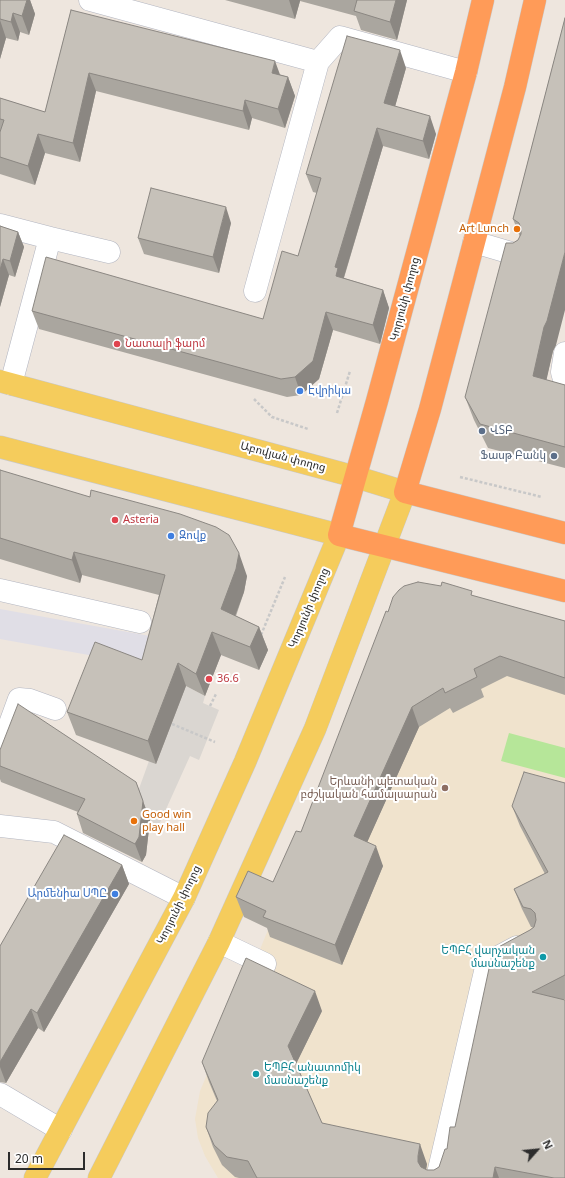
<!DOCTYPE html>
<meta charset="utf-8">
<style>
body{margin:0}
#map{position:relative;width:565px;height:1178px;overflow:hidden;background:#eee6de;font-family:"Noto Sans",sans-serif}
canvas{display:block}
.north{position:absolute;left:517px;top:1130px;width:40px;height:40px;-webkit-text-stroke:3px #fff;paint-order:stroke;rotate:63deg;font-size:11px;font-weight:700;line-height:16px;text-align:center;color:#2c2c2c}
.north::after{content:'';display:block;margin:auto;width:14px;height:18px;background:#2c2c2c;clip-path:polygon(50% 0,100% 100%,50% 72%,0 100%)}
.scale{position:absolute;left:8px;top:1152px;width:77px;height:18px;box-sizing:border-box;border:2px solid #2c2c2c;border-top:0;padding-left:5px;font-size:12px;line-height:14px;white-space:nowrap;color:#2c2c2c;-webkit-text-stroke:3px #fff;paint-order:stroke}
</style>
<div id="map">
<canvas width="565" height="1178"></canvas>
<div class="north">N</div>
<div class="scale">20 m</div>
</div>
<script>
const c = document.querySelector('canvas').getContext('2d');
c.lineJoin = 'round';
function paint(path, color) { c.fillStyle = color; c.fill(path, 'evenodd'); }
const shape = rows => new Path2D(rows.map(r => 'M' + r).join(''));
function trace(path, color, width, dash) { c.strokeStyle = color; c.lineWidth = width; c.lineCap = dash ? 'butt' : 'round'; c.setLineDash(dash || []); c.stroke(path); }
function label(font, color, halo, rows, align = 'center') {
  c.font = font + ' "Noto Sans","Noto Sans Armenian",sans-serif'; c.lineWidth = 4; c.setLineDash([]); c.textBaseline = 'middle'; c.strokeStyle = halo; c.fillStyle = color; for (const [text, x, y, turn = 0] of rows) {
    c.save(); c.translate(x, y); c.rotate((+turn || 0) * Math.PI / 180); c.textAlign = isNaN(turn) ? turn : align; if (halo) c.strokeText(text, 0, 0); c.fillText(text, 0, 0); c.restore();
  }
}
const industrial = shape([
 [0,609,150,636,144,665,0,639]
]);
const education = shape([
 [392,625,565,630,565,1178,218,1178,205,1156,198,1138,195,1119,200,1091,261,947]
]);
const green = shape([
 [509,733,565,748,565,778,501,761]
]);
const plaza = shape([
 [186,686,205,696,203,703,219,710,199,760,190,756,158,827,150,820,143,801,136,797,149,761,156,763]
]);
const path = shape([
 [254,399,272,417,308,429],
 [337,413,350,371],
 [460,477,542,497],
 [261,635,285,577],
 [210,706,216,694],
 [172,724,215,742]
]);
const minor = shape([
 [90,0,318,62,340,37,466,72],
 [0,225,50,238],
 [474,242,518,255],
 [255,291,318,62],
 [565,353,562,372,565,383],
 [11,384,50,238,109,252],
 [0,590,140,622],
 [0,751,19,699,30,700,55,709],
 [0,826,54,832,184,898],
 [219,942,265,964],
 [0,1094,61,1130],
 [437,1178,487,963,517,947]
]);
const major = shape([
 [0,381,356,477,405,492,315,729,219,942,99,1178],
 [0,447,339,535,245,762,184,898,35,1178]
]);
const highway = shape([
 [483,0,466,72,377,401,339,535,565,591],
 [535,0,515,87,430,409,405,492,565,533]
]);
const wall = shape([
 [0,0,30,0,35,14,29,35,20,32,18,41,6,38,0,59],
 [225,0,407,0,397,40,361,30,356,16,300,1,295,19],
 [71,10,288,77,295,96,285,128,252,118,249,130,96,91,80,162,45,153,35,185,0,174,0,98,45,112],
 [565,18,556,345,553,351,546,380,565,385,565,468,488,448,474,420,465,397,513,243,518,240,520,237,513,219],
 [406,68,395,106,436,134,429,159,383,146,344,278,383,290,389,308,380,344,333,330,319,379,301,395,287,397,39,329,32,311,263,319,298,256,317,193,313,192,306,174],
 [231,223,219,273,144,254,138,238],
 [0,226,18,232,24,247,15,277,9,275,0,307],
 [0,470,247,576,244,592,236,616,259,627,268,650,259,670,221,655,205,696,186,686,156,764,76,735,67,712,142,660,159,595,82,575,80,583,0,559],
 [474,596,565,621,565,695,507,676,481,689,484,697,453,713,450,708,419,727,367,842,383,866,342,965,270,937,267,928,244,917,236,897,273,882,301,832,388,612],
 [0,750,143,801,150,820,146,855,142,862,83,833,77,814,78,812,1,782,0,779],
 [565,783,565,999,564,999,565,1178,239,1178,235,1177,222,1165,213,1147,206,1127,217,1101,209,1082,202,1062,322,1011,296,1064,322,1123,427,1164,426,1170,434,1170,439,1167,447,1149,530,930,533,927,531,927,522,909,514,889,545,874,520,826,512,806],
 [122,865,129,884,44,1032,38,1028,6,1083,0,1082,0,946]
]);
const shadedWall = shape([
 [27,0,30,0,35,14,29,35,22,16],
 [289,0,300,0,300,1,295,19],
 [396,0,407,0,397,40,390,22],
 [13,13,20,32,18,41,11,22],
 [0,20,6,38,0,59],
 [400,50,406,68,391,121,384,103],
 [275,61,282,80,272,73],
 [89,73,96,91,80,162,73,143],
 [288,77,295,96,285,128,278,109],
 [245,100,252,118,249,130,243,111],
 [430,116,436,134,429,159,423,141],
 [377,128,383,146,343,280,336,276,335,267],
 [38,134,45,153,35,185,28,166],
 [226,207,231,223,219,273,213,257],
 [18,232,24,247,15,277,10,261],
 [565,252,565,310,556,345,553,351,542,400,533,376,544,327],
 [3,259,9,275,0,307,0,270],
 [383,290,389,308,380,344,373,325],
 [326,312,333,330,319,379,301,395,295,377],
 [74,552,82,575,80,583,72,560],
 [239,553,247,576,244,592,229,632,221,609],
 [259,627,268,650,259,670,250,647],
 [212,632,221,655,205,696,196,674],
 [178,663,186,686,156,764,148,741],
 [412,707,419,727,361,856,354,836],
 [136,782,150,820,146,855,142,862,135,844],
 [376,846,383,866,342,965,335,945],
 [122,865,129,884,44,1032,37,1013],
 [315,991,322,1011,295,1066,288,1046],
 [31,1009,38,1028,6,1083,0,1067,0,1062],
 [420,1144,427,1164,425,1176,418,1162,418,1156],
 [495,1167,499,1178,493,1178]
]);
const building = shape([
 [0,0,27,0,22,16,13,13,11,22,0,19,0,0],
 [357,0,396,0,390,22,354,11,357,0],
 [71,10,275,61,272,73,288,77,278,109,245,100,243,111,89,73,73,143,38,134,28,166,0,157,0,132,4,120,0,119,0,98,45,112,71,10],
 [565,18,565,252,547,321,544,327,533,376,565,385,565,447,480,424,465,397,506,243,513,243,518,240,521,234,521,228,519,223,513,219,565,18],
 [347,36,400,50,384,103,430,116,423,141,377,128,335,267,338,268,336,276,383,290,373,325,326,312,313,361,295,377,281,379,32,311,46,257,263,319,282,251,298,256,321,178,306,174,347,36],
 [151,188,226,207,213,257,138,238,151,188],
 [0,226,18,232,10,261,3,259,0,270,0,226],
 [0,470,90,497,91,490,180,514,216,527,229,535,239,553,236,569,221,609,259,627,250,647,212,632,196,674,178,663,148,741,67,712,95,642,142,660,165,575,74,552,72,560,0,538,0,470],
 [418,582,441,586,442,582,472,591,471,595,565,621,565,678,500,656,474,669,477,677,445,693,443,688,412,707,354,836,376,846,335,945,263,917,266,911,236,897,248,871,273,882,296,831,301,832,386,611,388,612,393,597,399,590,404,586,418,582],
 [18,704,136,782,143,801,139,837,135,844,77,814,85,799,0,766,0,750,18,704],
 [524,772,565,783,565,975,532,992,565,1000,565,1178,554,1178,495,1167,493,1178,257,1178,248,1161,227,1157,214,1145,206,1127,208,1113,218,1100,202,1062,246,958,315,991,288,1046,322,1123,420,1144,418,1156,418,1162,421,1167,427,1170,434,1170,439,1167,445,1149,447,1149,450,1127,455,1127,493,950,530,930,534,927,536,920,535,913,531,909,523,907,514,889,548,872,512,806,524,772],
 [64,835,122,865,37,1013,31,1009,0,1062,0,946,64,835]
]);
const markers = [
 [517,229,4,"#e8710a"],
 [117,344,4,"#e0444e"],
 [300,391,4,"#3f7fe0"],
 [482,431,4,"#5c6f8a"],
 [554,456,4,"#5c6f8a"],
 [115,520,4,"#e0444e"],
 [171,536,4,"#3f7fe0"],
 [209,679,4,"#e0444e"],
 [445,788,4,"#8d6e63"],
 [134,821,4,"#e8710a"],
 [115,894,4,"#3f7fe0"],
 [543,957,4,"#0f9aa8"],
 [256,1074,4,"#0f9aa8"]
];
const foodNames = [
 ["Art Lunch",509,229],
 ["Good win",142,815,"left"],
 ["play hall",142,828,"left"]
];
const streetNames = [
 ["Կորյունի փողոց",405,299,-75],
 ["Աբովյան փողոց",283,457,15],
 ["Կորյունի փողոց",309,608,-67],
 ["Կորյունի փողոց",179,905,-64]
];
const healthNames = [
 ["Նատալի ֆարմ",125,344],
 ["Asteria",123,520],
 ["36.6",217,679]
];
const shopNames = [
 ["Էվրիկա",308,391],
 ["Զովք",179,536],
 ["Արմենիա ՍՊԸ",107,894,"right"]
];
const serviceNames = [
 ["ՎՏԲ",490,431],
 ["Ֆասթ Բանկ",546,456,"right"]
];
const educationNames = [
 ["Երևանի պետական",437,782],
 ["բժշկական համալսարան",437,795]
];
const cultureNames = [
 ["ԵՊԲՀ վարչական",535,951],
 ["մասնաշենք",535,964],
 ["ԵՊԲՀ անատոմիկ",264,1068,"left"],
 ["մասնաշենք",264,1081,"left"]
];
paint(industrial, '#e0dee6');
paint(education, '#f0e3cd');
paint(green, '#b6e699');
paint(plaza, '#dad6d1');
trace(minor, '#b2b5c0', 23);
trace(major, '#c8c8c8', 23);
trace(highway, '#c8c8c8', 23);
trace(path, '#c8c8c8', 2.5, [3, 2]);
trace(minor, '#fff', 22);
trace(major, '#f5cc5c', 22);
trace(highway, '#ff9b58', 22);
paint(wall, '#aaa69f');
paint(shadedWall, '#8b8782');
paint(building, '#c6c1b9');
trace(building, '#8b8782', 1);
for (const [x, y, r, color] of markers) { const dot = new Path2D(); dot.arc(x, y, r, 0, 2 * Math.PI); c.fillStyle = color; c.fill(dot); trace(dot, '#fff', 1.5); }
label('11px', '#c56008', '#fff', foodNames, 'right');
label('11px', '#2c2c2c', '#fff', streetNames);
label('11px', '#be3a42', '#fff', healthNames, 'left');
label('11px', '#366cbe', '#fff', shopNames, 'left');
label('11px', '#4e5e75', '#fff', serviceNames, 'left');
label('11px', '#785e54', '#fff', educationNames, 'right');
label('11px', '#0d838f', '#fff', cultureNames, 'right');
</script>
